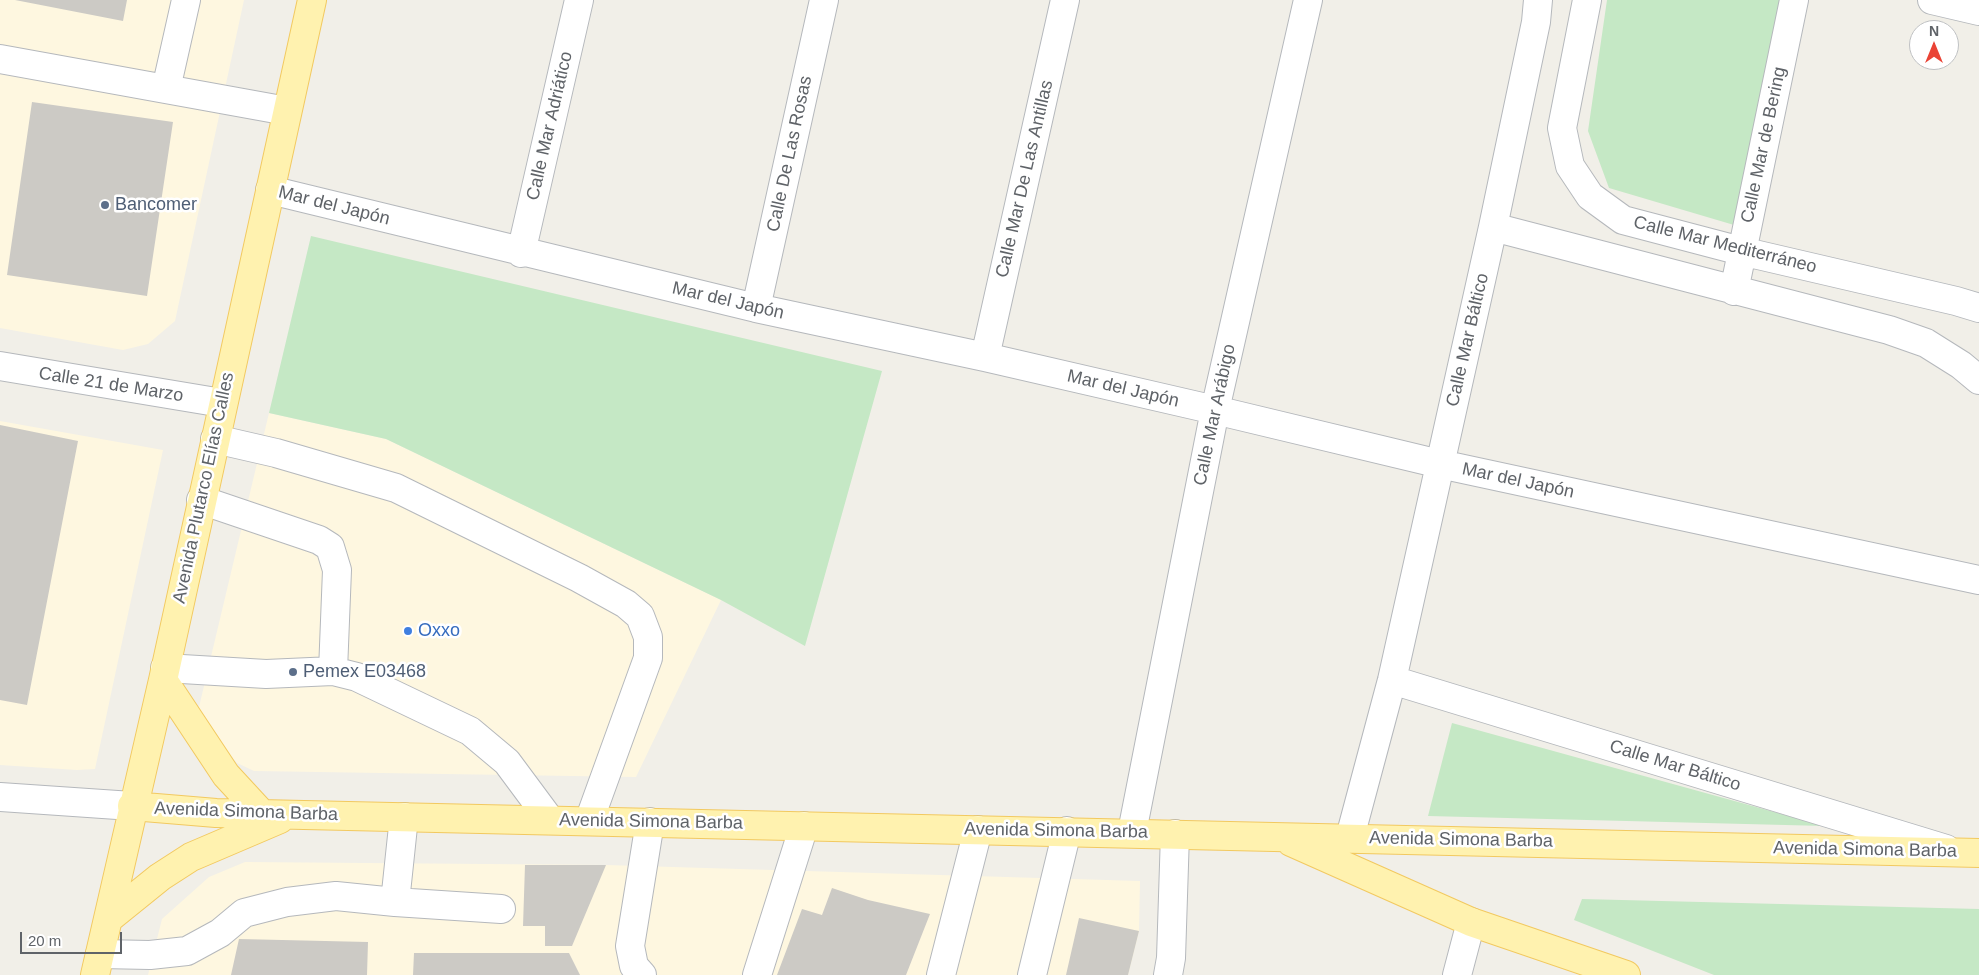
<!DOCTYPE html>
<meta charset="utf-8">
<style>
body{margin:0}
#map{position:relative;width:1979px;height:975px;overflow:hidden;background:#f1efe8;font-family:Helvetica,sans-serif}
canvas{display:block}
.north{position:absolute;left:1909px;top:20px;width:50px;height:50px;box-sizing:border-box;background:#fff;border:1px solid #bfc1c3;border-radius:50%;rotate:0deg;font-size:14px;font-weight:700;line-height:20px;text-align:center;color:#5f6368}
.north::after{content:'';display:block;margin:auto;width:18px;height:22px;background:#ea4335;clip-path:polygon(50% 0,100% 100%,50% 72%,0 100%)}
.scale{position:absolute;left:20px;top:932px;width:102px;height:22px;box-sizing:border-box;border:2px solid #5f6368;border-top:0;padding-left:6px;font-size:15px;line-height:18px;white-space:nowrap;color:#5f6368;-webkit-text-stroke:4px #fff;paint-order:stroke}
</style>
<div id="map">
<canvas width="1979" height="975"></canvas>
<div class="north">N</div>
<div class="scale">20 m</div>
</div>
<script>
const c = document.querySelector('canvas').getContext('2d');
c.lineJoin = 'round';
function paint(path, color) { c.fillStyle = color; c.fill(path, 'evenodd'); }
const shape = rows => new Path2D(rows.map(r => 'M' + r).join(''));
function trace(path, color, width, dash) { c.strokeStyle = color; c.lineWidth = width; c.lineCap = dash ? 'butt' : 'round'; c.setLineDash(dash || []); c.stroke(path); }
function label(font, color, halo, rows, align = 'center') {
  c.font = font + ' Helvetica,sans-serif'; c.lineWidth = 5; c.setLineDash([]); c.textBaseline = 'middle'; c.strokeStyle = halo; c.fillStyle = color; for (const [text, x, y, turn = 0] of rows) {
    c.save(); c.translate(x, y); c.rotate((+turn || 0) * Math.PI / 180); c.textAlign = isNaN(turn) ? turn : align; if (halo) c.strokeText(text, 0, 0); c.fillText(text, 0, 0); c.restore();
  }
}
const commercial = shape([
 [0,0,244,0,175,321,148,344,123,350,0,328],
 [269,413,386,439,721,600,636,777,254,771,237,763,209,730,199,707],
 [0,421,163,450,95,769,77,770,0,765],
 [245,862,606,865,1140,881,1139,931,1128,975,148,975,162,919,209,877]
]);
const green = shape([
 [1607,0,1780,0,1734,225,1609,188,1588,131],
 [311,236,882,371,805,646,721,600,386,439,269,413],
 [1452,723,1825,826,1428,816],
 [1582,899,1979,909,1979,975,1714,975,1574,920]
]);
const building = shape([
 [15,0,127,0,123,21],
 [32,102,173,122,147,296,7,275],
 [0,425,78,441,27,705,0,700],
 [525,865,606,865,572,946,545,946,545,926,523,926],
 [832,888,868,900,930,914,906,975,777,975,802,909,822,915],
 [1079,918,1139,931,1128,975,1066,975],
 [239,939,368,942,367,975,231,975],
 [414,953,569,953,580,975,413,975]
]);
const minor = shape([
 [1587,0,1562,128,1570,166,1590,196,1623,220,1741,251,1956,301,1979,308],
 [1932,0,1979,11],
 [0,59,287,111],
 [166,89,186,0],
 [270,190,756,308,985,357,1215,410,1440,464,1979,580],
 [1493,227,1889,330,1926,343,1961,365,1979,380],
 [521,253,579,0],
 [1734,291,1794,0],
 [756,308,824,0],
 [985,357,1065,0],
 [0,366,222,403],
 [215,439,276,453,396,488,579,578,626,604,640,616,648,637,648,658,589,821],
 [201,500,319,540,330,547,337,570,333,671,357,677,470,731,507,762,550,820],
 [165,668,266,674,333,671],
 [1392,680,1946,849],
 [0,797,132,806],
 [1132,832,1215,410,1308,0],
 [1350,837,1392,680,1493,227,1536,22,1538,0],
 [395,902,501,909],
 [100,954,150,955,187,951,220,933,244,913,287,902,336,896,395,902,404,817],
 [642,975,634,966,630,946,650,822],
 [757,975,804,826],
 [941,975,978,830],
 [1032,975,1067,831],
 [1168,975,1171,958,1175,834],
 [1457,975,1471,922]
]);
const major = shape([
 [163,680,226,775,262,814],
 [132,806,216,813,1979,853],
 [1291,842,1471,922,1626,975],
 [108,919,160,877,191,857,280,819],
 [95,975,163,680,312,0]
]);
const markers = [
 [105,205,5,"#5c6f8a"],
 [408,631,5,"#3f7fe0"],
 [293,672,5,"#5c6f8a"]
];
const streetNames = [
 ["Calle Mar Adriático",550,126,-77],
 ["Calle Mar de Bering",1764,145,-78],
 ["Calle De Las Rosas",790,154,-78],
 ["Calle Mar De Las Antillas",1025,179,-77],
 ["Mar del Japón",334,206,14],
 ["Calle Mar Mediterráneo",1725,245,14],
 ["Mar del Japón",728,301,13],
 ["Calle Mar Báltico",1468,340,-77],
 ["Calle 21 de Marzo",111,385,9],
 ["Mar del Japón",1123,389,13],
 ["Calle Mar Arábigo",1215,415,-78],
 ["Mar del Japón",1518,481,12],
 ["Avenida Plutarco Elías Calles",204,488,-78],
 ["Calle Mar Báltico",1675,766,17],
 ["Avenida Simona Barba",246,812,2],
 ["Avenida Simona Barba",651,822,1],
 ["Avenida Simona Barba",1056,831,1],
 ["Avenida Simona Barba",1461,840,1],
 ["Avenida Simona Barba",1865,850,1]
];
const serviceNames = [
 ["Bancomer",115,205],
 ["Pemex E03468",303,672]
];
const shopNames = [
 ["Oxxo",418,631]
];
paint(commercial, '#fef7e0');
paint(green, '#c5e8c5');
paint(building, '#cccac5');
trace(minor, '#b5b8bc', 30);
trace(major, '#f2c960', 30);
trace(minor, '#fff', 28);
trace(major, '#fff2af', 28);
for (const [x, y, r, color] of markers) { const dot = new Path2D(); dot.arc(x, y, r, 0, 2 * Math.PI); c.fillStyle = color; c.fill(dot); trace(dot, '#fff', 2); }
label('18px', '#5f6368', '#fff', streetNames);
label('18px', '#4e5e75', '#fff', serviceNames, 'left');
label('18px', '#366cbe', '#fff', shopNames, 'left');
</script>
